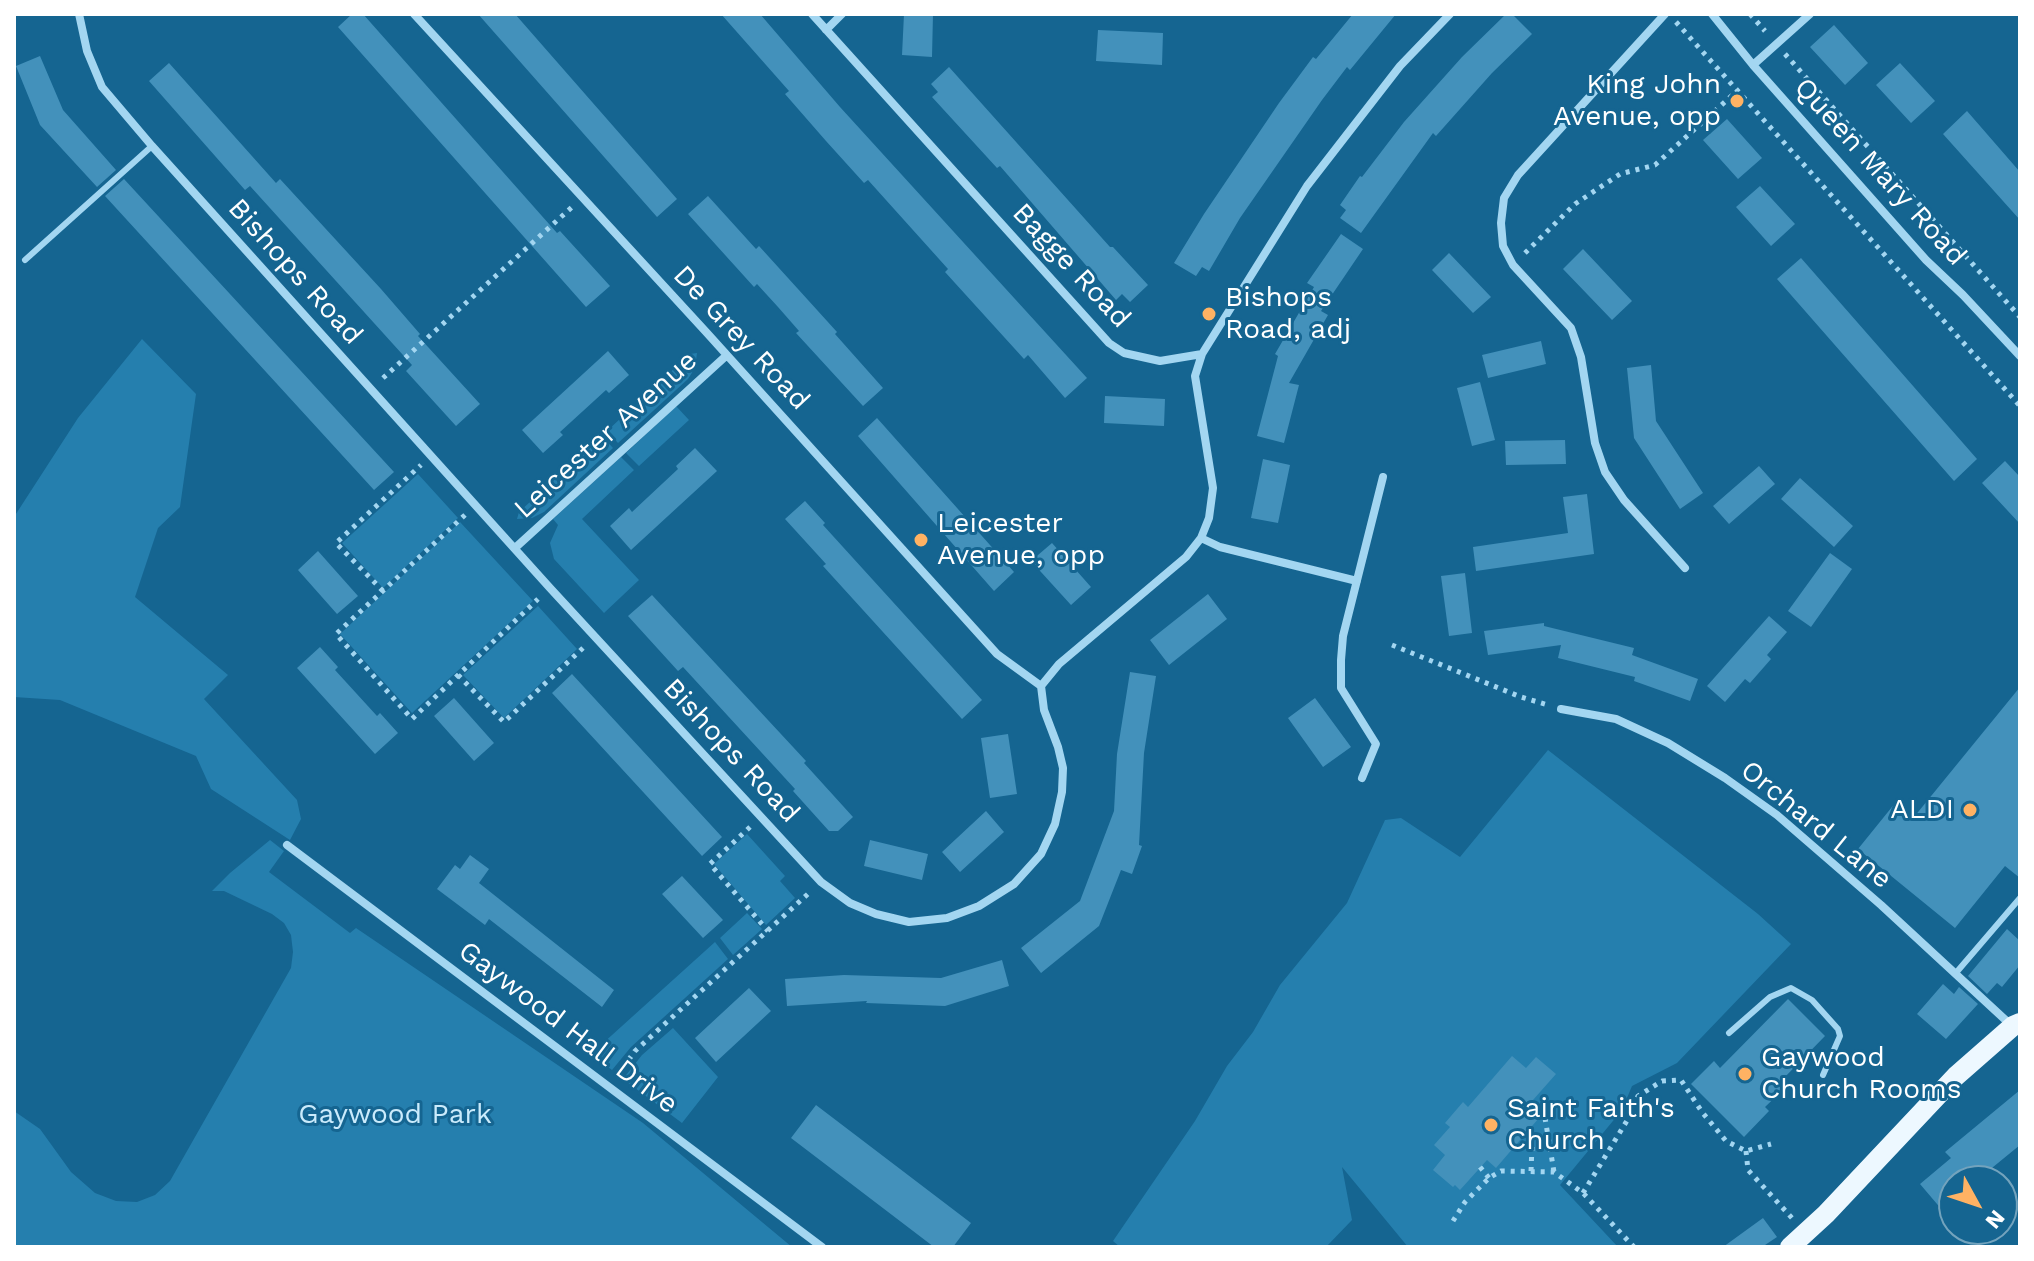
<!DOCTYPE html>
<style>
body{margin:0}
#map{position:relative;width:2034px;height:1261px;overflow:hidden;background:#156591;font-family:"Work Sans",sans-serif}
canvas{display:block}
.frame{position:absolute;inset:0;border:16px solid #fff;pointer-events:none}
.north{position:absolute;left:1938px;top:1165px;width:80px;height:80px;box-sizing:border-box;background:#156591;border:2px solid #73a3bd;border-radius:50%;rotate:130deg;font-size:22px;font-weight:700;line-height:32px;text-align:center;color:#fff}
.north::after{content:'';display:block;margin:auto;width:28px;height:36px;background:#ffb263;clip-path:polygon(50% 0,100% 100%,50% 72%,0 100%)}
</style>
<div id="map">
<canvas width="2034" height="1261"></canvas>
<div class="frame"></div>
<div class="north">N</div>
</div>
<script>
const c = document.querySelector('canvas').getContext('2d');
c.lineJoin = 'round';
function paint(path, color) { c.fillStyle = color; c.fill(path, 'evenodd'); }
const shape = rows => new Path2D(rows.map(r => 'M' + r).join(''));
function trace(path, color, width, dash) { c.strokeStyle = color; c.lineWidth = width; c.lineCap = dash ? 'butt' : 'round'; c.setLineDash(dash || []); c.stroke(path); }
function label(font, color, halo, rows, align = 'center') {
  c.font = font + ' "Work Sans",sans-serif'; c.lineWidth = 6; c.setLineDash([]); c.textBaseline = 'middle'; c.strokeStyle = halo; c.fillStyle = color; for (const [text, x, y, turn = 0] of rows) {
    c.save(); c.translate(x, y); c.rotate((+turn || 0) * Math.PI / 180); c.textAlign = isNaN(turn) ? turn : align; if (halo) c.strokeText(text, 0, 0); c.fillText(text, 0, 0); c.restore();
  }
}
const green = shape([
 [142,339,196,394,180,507,158,528,135,597,228,675,204,699,297,800,301,819,290,840,211,789,196,756,60,700,14,697,14,517,78,418],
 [697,353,695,368,688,379,618,443,607,431,690,354],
 [676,406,689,420,639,466,626,453],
 [602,436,613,448,544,512,532,518,517,519,519,512],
 [621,457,634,470,582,519,639,580,604,613,554,559,550,543,558,525,553,519],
 [418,474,458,518,383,588,342,543],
 [460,522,533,601,412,713,340,634],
 [538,606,577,649,504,718,463,675],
 [1548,750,1758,914,1791,944,1677,1063,1632,1086,1622,1110,1560,1185,1618,1247,1408,1247,1342,1167,1352,1220,1326,1247,1120,1247,1113,1241,1195,1121,1227,1066,1253,1032,1280,985,1347,903,1385,820,1401,818,1460,857],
 [747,834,785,876,780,881,795,898,766,925,714,864],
 [270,840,284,851,269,872,350,933,356,928,643,1123,792,1247,14,1247,14,1111,40,1129,71,1172,95,1193,116,1201,137,1202,155,1195,170,1181,291,968,293,952,291,935,284,923,272,914,224,891,212,891,230,873],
 [747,913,762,929,733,955,720,938],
 [715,942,728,959,631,1047,612,1070,591,1054],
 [673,1028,718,1077,682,1123,623,1079,642,1055]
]);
const building = shape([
 [352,14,363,14,557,233,560,231,610,286,586,307,338,27],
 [478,14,515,14,677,199,657,217],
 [721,14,760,14,840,107,1087,378,1065,398,1028,355,1024,359,945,272,948,269,868,180,864,183,826,141,785,94,789,91],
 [904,14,933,14,932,57,902,55],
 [1353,14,1396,14,1350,70,1347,67,1322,100,1240,218,1209,271,1202,267,1196,276,1174,263,1204,214,1279,103,1313,57,1316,59],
 [1506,14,1512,14,1532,34,1492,73,1436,136,1433,133,1361,233,1340,218,1346,210,1340,205,1360,176,1362,177,1404,122,1462,57],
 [1834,25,1868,63,1845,85,1810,47],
 [1098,30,1163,33,1162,65,1096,61],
 [40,56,63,110,116,170,97,187,40,125,16,66],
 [169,63,276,183,280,179,381,289,420,334,418,336,480,404,456,426,406,371,412,365,250,186,245,190,149,81],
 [1900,63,1935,101,1911,123,1876,85],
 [949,67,1110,247,1113,247,1148,285,1130,302,1122,294,1116,300,1000,166,997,168,932,97,938,92,931,84],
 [1967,111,2020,172,2020,220,1943,134],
 [1727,119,1762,158,1738,179,1703,140],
 [124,179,394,472,374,490,105,196],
 [1760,186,1795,224,1771,246,1736,207],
 [708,196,756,249,759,246,837,332,835,334,883,388,863,406,796,333,799,331,778,307,757,284,754,287,688,214],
 [1341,234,1363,249,1321,311,1328,315,1289,383,1299,385,1284,443,1257,436,1278,356,1275,354,1314,287,1307,283],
 [1583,249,1632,301,1612,320,1563,269],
 [1449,253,1491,297,1473,313,1432,270],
 [1801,258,1977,459,1954,481,1777,279],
 [1541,341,1546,364,1488,378,1482,355],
 [608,351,629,375,609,393,606,390,560,432,563,435,543,453,522,430],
 [1651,365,1656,421,1703,493,1680,509,1634,438,1627,368],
 [1480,382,1495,440,1472,446,1457,388],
 [1105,396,1165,399,1164,426,1104,423],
 [877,418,1014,572,994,591,858,436],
 [1565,440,1566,464,1506,465,1505,441],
 [695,448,717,471,631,550,610,526,629,508,632,512,678,469,676,466],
 [1263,459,1290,465,1278,523,1251,518],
 [2005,461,2020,477,2020,524,1982,483],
 [1759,466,1775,484,1729,524,1713,506],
 [1800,478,1853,526,1834,547,1781,499],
 [1587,494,1594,554,1476,571,1473,547,1568,533,1563,497],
 [805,501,825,523,823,525,982,700,962,719,823,566,826,564,785,519],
 [1052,543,1091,587,1071,605,1031,561],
 [318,551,358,596,337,614,298,570],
 [1830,553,1852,569,1811,627,1788,611],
 [1465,573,1472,633,1449,636,1441,576],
 [1208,594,1227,619,1169,665,1150,640],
 [652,595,806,761,804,763,853,817,838,831,829,831,793,791,795,789,683,667,678,671,628,616],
 [1769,616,1787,632,1767,655,1771,659,1750,683,1745,679,1725,702,1707,686],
 [1544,623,1544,626,1634,648,1632,655,1698,679,1690,701,1634,681,1635,677,1558,658,1561,645,1488,655,1484,631],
 [320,647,338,667,335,670,377,716,380,713,398,733,375,754,297,668],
 [1130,672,1156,676,1144,753,1139,845,1142,846,1132,874,1121,870,1099,926,1041,973,1021,948,1080,901,1114,811,1117,754],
 [572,674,722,837,702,856,552,693],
 [2020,687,2020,878,2005,866,1955,928,1858,849,1896,802,1914,817],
 [454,698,494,743,474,761,434,716],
 [1315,698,1351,747,1323,767,1288,718],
 [1008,734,1017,794,990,798,981,738],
 [986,811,1004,832,960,872,942,852],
 [870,840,928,854,922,880,864,866],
 [470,855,489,869,479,883,614,990,602,1007,489,919,485,925,437,889,455,865,460,869],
 [682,876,723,920,703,938,662,894],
 [2007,929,2020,941,2020,965,2002,987,1997,983,1987,994,1968,976],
 [1002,960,1009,986,945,1006,866,1003,867,1001,787,1006,785,979,844,975,941,978],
 [1943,984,1954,994,1959,987,1978,1004,1946,1039,1917,1014],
 [749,988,771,1011,716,1062,695,1038],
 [1788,999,1825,1036,1782,1080,1787,1086,1765,1107,1769,1111,1744,1137,1691,1084,1714,1061,1720,1068],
 [1512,1056,1526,1068,1536,1057,1556,1074,1533,1100,1545,1111,1496,1168,1487,1160,1460,1190,1455,1185,1453,1187,1433,1170,1445,1155,1434,1145,1450,1127,1445,1123,1463,1102,1468,1107],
 [2020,1090,2020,1145,1976,1181,1954,1181,1954,1224,1920,1184,1951,1158,1945,1152],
 [816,1105,971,1223,953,1247,934,1247,791,1138],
 [1763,1218,1777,1237,1762,1247,1723,1247]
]);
const path = shape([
 [1750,14,1765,31],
 [1676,22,2020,406],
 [1785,54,2020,317],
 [1525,253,1575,204,1620,174,1655,165,1737,91],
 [383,378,572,207],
 [602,430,612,441],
 [465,515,336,634,412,719,538,599],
 [383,591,336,543,421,465],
 [1392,645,1521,697,1548,705],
 [458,675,504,722,584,647],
 [750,827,710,864,768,931],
 [617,1076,635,1051,809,893],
 [1545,1118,1554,1172],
 [1746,1151,1748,1170,1792,1218],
 [1480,1167,1489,1178],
 [1531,1171,1532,1147],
 [1583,1193,1631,1114,1638,1096,1662,1081,1681,1080,1702,1112,1726,1141,1746,1151,1771,1144],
 [1453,1221,1465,1202,1489,1178,1501,1171,1554,1172,1583,1193,1634,1247]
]);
const service = shape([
 [25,260,152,146],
 [1955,974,2020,898],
 [1729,1033,1770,997,1791,988,1812,1000,1838,1029,1840,1036,1823,1075]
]);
const minor = shape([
 [79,14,87,51,102,87,152,146,550,588,821,882,850,903,876,914,909,922,947,918,979,906,1014,884,1041,854,1055,824,1062,792,1063,768,1058,747,1044,710,1041,686,1059,664,1186,557,1201,538,1209,518,1213,488,1195,376,1202,354,1307,186,1400,66,1450,14],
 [414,14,707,333,997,654,1041,686],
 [812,14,1109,343,1124,353,1160,361,1202,354],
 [1665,14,1518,175,1504,198,1501,223,1503,246,1513,265,1571,328,1581,357,1595,443,1605,472,1624,500,1685,568],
 [1712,14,1753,65,1926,260,1963,295,2020,356],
 [826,30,842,14],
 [1753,65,1810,14],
 [1201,538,1220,547,1357,581],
 [515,548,727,355],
 [1561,709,1616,719,1668,743,1725,778,1777,815,1881,905,2012,1026],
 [1362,778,1376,744,1341,688,1341,660,1343,636,1383,477],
 [287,845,822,1247]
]);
const primary = shape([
 [1790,1247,1826,1214,1956,1076,2013,1026,2020,1023]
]);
const markers = [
 [1737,101,8,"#ffb263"],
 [1209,314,8,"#ffb263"],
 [921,540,8,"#ffb263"],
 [1970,810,8,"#ffb263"],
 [1745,1074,8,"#ffb263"],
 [1491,1125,8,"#ffb263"]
];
const poiNames = [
 ["King John",1721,85,"right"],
 ["Avenue, opp",1721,117,"right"],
 ["Bishops",1225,298],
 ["Road, adj",1225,330],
 ["Leicester",937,524],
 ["Avenue, opp",937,556],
 ["ALDI",1954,810,"right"],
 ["Gaywood",1761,1058],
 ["Church Rooms",1761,1090],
 ["Saint Faith's",1507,1109],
 ["Church",1507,1141]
];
const streetNames = [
 ["Queen Mary Road",1880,172,48],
 ["Bagge Road",1071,266,47],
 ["Bishops Road",295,272,48],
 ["De Grey Road",741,338,47],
 ["Leicester Avenue",606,435,-42],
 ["Bishops Road",731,751,47],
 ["Orchard Lane",1816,825,39],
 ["Gaywood Hall Drive",568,1028,37]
];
const parkNames = [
 ["Gaywood Park",395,1115]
];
paint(green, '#257fae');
paint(building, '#4391bb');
trace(path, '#a3d6f1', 5, [4, 6]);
trace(service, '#a3d6f1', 6);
trace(minor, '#a3d6f1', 8);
trace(primary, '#edf8ff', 20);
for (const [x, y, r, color] of markers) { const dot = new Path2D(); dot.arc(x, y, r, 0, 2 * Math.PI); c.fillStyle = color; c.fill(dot); trace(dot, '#156591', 3); }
label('28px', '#fff', '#156591', poiNames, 'left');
label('28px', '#fff', '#156591', streetNames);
label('28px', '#caebfc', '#156591', parkNames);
</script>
